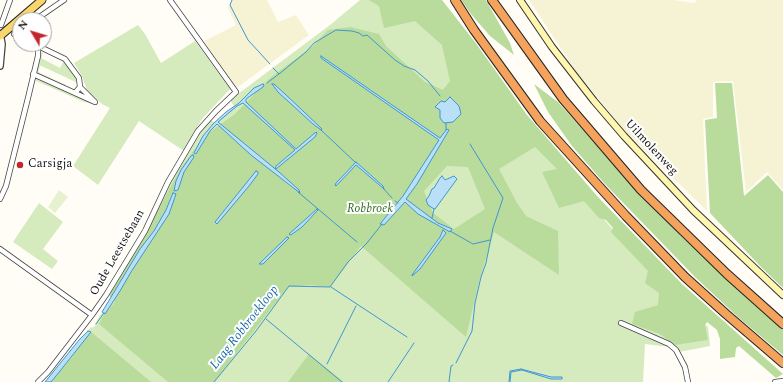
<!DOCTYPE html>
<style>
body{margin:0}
#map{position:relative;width:783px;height:382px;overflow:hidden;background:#fffdf5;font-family:Spectral,serif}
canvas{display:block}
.north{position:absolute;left:12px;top:12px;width:40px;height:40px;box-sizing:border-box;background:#fff;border:1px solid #a0a0a0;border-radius:50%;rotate:308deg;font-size:11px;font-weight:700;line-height:16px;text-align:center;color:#111}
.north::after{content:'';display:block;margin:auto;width:14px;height:18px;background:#c4262e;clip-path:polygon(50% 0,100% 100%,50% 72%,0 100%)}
</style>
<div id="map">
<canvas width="783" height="382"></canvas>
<div class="north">N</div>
</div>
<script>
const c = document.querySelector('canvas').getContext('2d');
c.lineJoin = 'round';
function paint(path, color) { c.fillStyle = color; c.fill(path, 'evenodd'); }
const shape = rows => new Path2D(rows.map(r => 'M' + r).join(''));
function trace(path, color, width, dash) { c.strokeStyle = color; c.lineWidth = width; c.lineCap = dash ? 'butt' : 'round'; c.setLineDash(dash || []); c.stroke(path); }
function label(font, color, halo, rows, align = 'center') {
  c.font = font + ' Spectral,serif'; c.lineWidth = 4; c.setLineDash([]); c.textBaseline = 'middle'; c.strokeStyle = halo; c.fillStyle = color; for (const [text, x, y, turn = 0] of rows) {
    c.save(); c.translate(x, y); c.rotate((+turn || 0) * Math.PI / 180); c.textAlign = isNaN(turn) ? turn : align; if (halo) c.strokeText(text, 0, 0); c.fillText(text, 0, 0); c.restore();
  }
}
const farmland = shape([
 [232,0,267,0,278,22,296,15,309,35,235,89,204,41,236,25,228,8],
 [529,0,673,0,695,3,696,0,783,0,783,190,767,172,746,192,733,81,713,82,713,117,703,119,707,211,625,131,575,70]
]);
const green = shape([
 [360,0,430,0,583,195,653,276,708,327,710,346,679,352,674,350,670,347,645,344,643,382,45,382,79,340,91,327,92,328,96,325,95,324,101,314,110,301,132,263,153,223,165,192,200,133,211,120,214,122,234,106,230,100,330,25],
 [138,25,145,34,161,63,195,41,230,89,202,119,184,149,185,150,184,151,139,121,98,185,73,166,110,108,102,104,87,90,82,76,74,63],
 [40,52,43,53,41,58,60,68,64,61,77,78,78,83,37,64],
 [37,65,40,66,38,72,66,85,64,87,36,73],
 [35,78,97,104,98,105,84,102,34,80],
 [39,203,63,222,43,249,58,261,52,269,13,242]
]);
const forest = shape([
 [369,0,442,0,475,42,527,115,598,197,682,284,783,374,776,378,739,346,736,348,735,357,720,359,720,339,717,330,707,322,705,325,708,340,675,345,660,334,632,324,635,312,658,305,659,293,645,283,648,271,611,232,613,228,606,220,599,218,584,201,559,208,542,172,557,169,535,147,499,169,517,203,526,216,558,231,559,275,494,232,480,278,466,337,361,246,330,287,310,285,288,287,214,382,168,382,99,324,103,316,115,302,108,294,140,242,181,168,205,135,235,114,270,78,313,46,328,30,350,27,379,34,386,46,425,82,443,90,450,81,442,45,415,21,384,28,379,6],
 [447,166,468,167,485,209,454,229,433,213,424,191],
 [461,0,486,0,510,43,514,55,490,36,471,14],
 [715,83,732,83,744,196,768,175,783,192,783,288,761,267,710,213,705,120,717,118],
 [534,84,558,102,629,182,681,236,728,281,783,329,783,355,739,318,696,278,604,183,572,146,548,112],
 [90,331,151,382,51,382,72,357],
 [309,354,344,382,288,382]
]);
const pitch = shape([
 [59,190,68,197,55,213,48,207]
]);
const water = shape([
 [321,56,440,138,447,129,449,130,417,184,406,199,438,223,452,229,450,232,418,214,405,202,384,225,380,224,403,196,439,140,321,58,321,56],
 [263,84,264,85,263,87,246,99,246,102,296,149,316,132,317,133,315,137,276,169,275,169,276,166,295,150,243,103,237,106,218,122,279,172,299,190,300,193,251,155,217,124,210,131,196,154,194,153,203,136,213,124,226,112,239,103,254,88,263,84],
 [272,84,274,84,285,94,322,129,321,130,313,124,278,92,272,84],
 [450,97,459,106,461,114,453,122,444,123,440,118,440,110,435,107,441,101,445,102,450,97],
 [193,155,194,157,184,172,178,190,174,191,176,181,181,170,191,156,193,155],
 [356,162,383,186,384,189,356,165,336,186,335,185,336,183,356,162],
 [256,171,258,172,258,174,249,186,217,224,215,222,256,171],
 [442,176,445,180,454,176,457,179,435,209,434,209,428,205,426,200,429,196,432,189,434,188,440,178,442,176],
 [173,193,176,194,169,214,131,272,120,291,105,314,102,312,140,249,154,231,166,210,173,193],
 [317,209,318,210,302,227,291,235,289,234,317,209],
 [443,230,446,233,420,269,412,276,412,275,440,237,443,230],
 [287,237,289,238,263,264,259,264,287,237],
 [88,331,91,332,60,371,51,382,45,382,79,340,88,331],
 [521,369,551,377,562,377,562,379,551,379,522,370,511,372,510,382,509,382,510,371,521,369]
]);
const stream = shape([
 [232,0,230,5,248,40,270,64],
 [273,68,279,74,306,52,314,43,336,30,352,31,359,33,363,36,367,35,395,60,404,66,415,70,428,81,440,96],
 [267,83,279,74],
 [320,129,356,163],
 [446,130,446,123],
 [383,188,392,198],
 [298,192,357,242],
 [395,201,398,203],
 [432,218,434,209],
 [450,231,473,244,490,240],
 [331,287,407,337],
 [266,319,342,382],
 [96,324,104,313],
 [456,363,472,331,475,303,481,277,486,263,493,228,503,198,470,144],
 [327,364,356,306],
 [214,382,256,331,289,286,330,287,348,262,367,243,382,224],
 [388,382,414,343],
 [449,382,451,366,453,365]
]);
const minor = shape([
 [35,20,64,0],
 [1,25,10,0],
 [14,34,20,30],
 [38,46,65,59,79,78,80,87],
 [33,74,75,93,95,102,80,87,75,93],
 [0,199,6,186,28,98,38,56,38,44],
 [0,249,92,315],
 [621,323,669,344,676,350,685,367,688,382],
 [38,382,48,372,92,315,106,295,145,231,168,182,198,131,216,111,236,92,170,0],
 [775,382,783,381]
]);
const tertiary = shape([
 [0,34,2,44,0,66]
]);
const secondary = shape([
 [520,0,552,47,594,101,624,136,693,210,783,295]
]);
const primary = shape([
 [0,36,42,0]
]);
const motorway = shape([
 [455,0,474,30,540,121,626,216,685,277,726,314,783,363],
 [492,0,563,99,641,190,727,274,783,324]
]);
const markers = [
 [20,165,4,"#c4262e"]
];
const streetNames = [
 ["Uilmolenweg",651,148,47],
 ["Oude Leestsebaan",118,253,-60]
];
const poiNames = [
 ["Carsigja",28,165]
];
const parkNames = [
 ["Robbroek",370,210]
];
const waterNames = [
 ["Laag Robbroekloop",245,328,-52]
];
paint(farmland, '#f6f3d4');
paint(green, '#d5ebbd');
paint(forest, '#b9dc9c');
paint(pitch, '#e6f2cf');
paint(water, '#b9e0f7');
trace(water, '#3f96cf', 1);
trace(stream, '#3f96cf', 1);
trace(minor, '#444', 6);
trace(tertiary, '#444', 8);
trace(secondary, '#333', 8);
trace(primary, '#222', 9);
trace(motorway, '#222', 10);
trace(minor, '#fff', 4.5);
trace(tertiary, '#fff', 5.5);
trace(secondary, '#fff6b0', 6);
trace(primary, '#f9d66b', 7);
trace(motorway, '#f5a25d', 8);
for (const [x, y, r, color] of markers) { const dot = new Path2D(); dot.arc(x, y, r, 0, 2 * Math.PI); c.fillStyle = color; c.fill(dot); trace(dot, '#fff', 1.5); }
label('12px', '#111', '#fff', streetNames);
label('12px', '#111', '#fff', poiNames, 'left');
label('italic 12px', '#2f6b1f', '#fff', parkNames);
label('italic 13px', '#1768a6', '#fff', waterNames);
</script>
